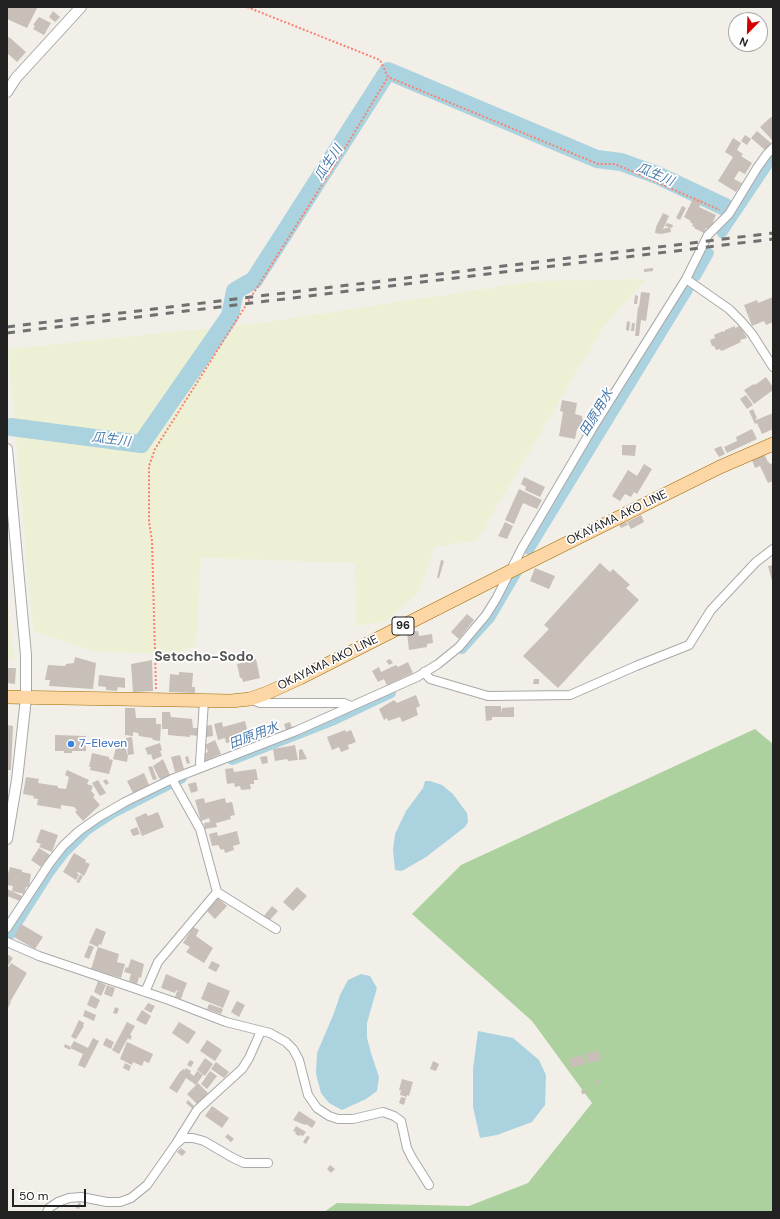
<!DOCTYPE html>
<meta charset="utf-8">
<style>
body{margin:0}
#map{position:relative;width:780px;height:1219px;overflow:hidden;background:#f2efe9;font-family:"DM Sans",sans-serif}
canvas{display:block}
.frame{position:absolute;inset:0;border:8px solid #222;pointer-events:none}
.north{position:absolute;left:728px;top:12px;width:40px;height:40px;box-sizing:border-box;background:#fff;border:1px solid #a7a7a7;border-radius:50%;rotate:203deg;font-size:11px;font-weight:700;line-height:16px;text-align:center;color:#222}
.north::after{content:'';display:block;margin:auto;width:14px;height:18px;background:#d40000;clip-path:polygon(50% 0,100% 100%,50% 72%,0 100%)}
.scale{position:absolute;left:12px;top:1189px;width:74px;height:18px;box-sizing:border-box;border:2px solid #222;border-top:0;padding-left:5px;font-size:12px;line-height:14px;white-space:nowrap;color:#222;-webkit-text-stroke:3px #fff;paint-order:stroke}
</style>
<div id="map">
<canvas width="780" height="1219"></canvas>
<div class="frame"></div>
<div class="north">N</div>
<div class="scale">50 m</div>
</div>
<script>
const c = document.querySelector('canvas').getContext('2d');
c.lineJoin = 'round';
function paint(path, color) { c.fillStyle = color; c.fill(path, 'evenodd'); }
const shape = rows => new Path2D(rows.map(r => 'M' + r).join(''));
function trace(path, color, width, dash) { c.strokeStyle = color; c.lineWidth = width; c.lineCap = dash ? 'butt' : 'round'; c.setLineDash(dash || []); c.stroke(path); }
function label(font, color, halo, rows, align = 'center') {
  c.font = font + ' "DM Sans","Noto Sans JP",sans-serif'; c.lineWidth = 3.5; c.setLineDash([]); c.textBaseline = 'middle'; c.strokeStyle = halo; c.fillStyle = color; for (const [text, x, y, turn = 0] of rows) {
    c.save(); c.translate(x, y); c.rotate((+turn || 0) * Math.PI / 180); c.textAlign = isNaN(turn) ? turn : align; if (halo) c.strokeText(text, 0, 0); c.fillText(text, 0, 0); c.restore();
  }
}
const farmland = shape([
 [646,279,604,326,477,540,435,547,419,592,385,622,356,626,355,563,201,558,196,646,175,654,97,652,33,631,8,349,260,323,536,281],
 [7,589,14,660,7,659]
]);
const forest = shape([
 [755,729,773,744,773,1212,324,1212,337,1203,469,1206,528,1183,592,1103,532,1021,412,914,461,865]
]);
const water = shape([
 [425,781,430,781,442,785,453,794,467,813,468,822,465,827,426,857,402,871,395,870,393,850,395,834,406,811,423,788],
 [361,974,370,976,377,988,367,1023,367,1038,371,1053,379,1077,377,1091,366,1099,342,1110,329,1103,321,1093,316,1074,317,1053,334,1013,340,995,348,980],
 [478,1031,513,1038,539,1060,546,1075,545,1105,532,1122,497,1135,480,1138,473,1107,473,1069]
]);
const canal = shape([
 [722,233,773,157],
 [696,276,709,253],
 [529,550,688,290],
 [462,649,490,618,517,572],
 [232,760,334,720,391,693],
 [9,936,49,873,64,853,87,830,113,813,182,778]
]);
const river = shape([
 [11,427,141,444,230,316,235,291,254,280,388,71,597,159,621,162,657,175,725,207]
]);
const building = shape([
 [7,7,36,7,37,8,27,28,7,19],
 [53,11,60,17,55,22,49,17],
 [39,17,51,23,44,35,33,29,35,26,33,25],
 [9,37,26,52,17,62,7,53,7,39],
 [771,117,773,119,773,141,760,127],
 [757,131,771,143,765,150,751,138],
 [745,135,751,139,747,145,741,141],
 [733,138,741,143,737,150,743,154,741,156,752,163,745,174,739,171,734,179,742,183,736,192,718,181,733,157,725,152],
 [694,197,702,201,699,207,716,215,713,222,716,224,709,230,706,228,704,233,694,228,695,227,692,226,693,224,690,222,691,221,684,217],
 [682,206,686,208,680,220,676,218],
 [663,213,669,216,663,229,670,227,671,232,661,234,655,233,656,227],
 [667,223,673,225,672,228,665,226],
 [653,268,653,271,644,272,644,269],
 [641,292,650,293,646,321,641,320,639,336,635,336,638,307,639,307],
 [635,295,638,296,637,304,634,304],
 [773,297,773,322,766,325,764,321,752,326,744,305,757,300,758,303],
 [627,321,630,322,629,331,626,330],
 [632,323,635,323,634,331,631,331],
 [735,326,735,328,740,326,747,338,740,340,741,342,724,350,721,351,720,349,716,350,714,346,712,346,710,340,715,338,714,335,723,331,723,332,725,331,725,330],
 [766,377,773,387,773,390,754,404,744,390,754,384,755,385],
 [746,395,753,405,747,409,740,399],
 [562,400,577,403,575,414,582,416,582,419,589,420,587,431,577,429,575,439,559,436,563,412,560,411],
 [753,409,757,418,755,419,756,420,773,413,773,429,762,434,757,423,755,424,749,411],
 [752,429,757,439,727,453,724,447,737,441,736,437],
 [622,445,636,445,635,456,622,455],
 [721,446,725,454,719,457,714,449],
 [764,454,768,462,769,462,770,464,773,463,773,481,768,483,760,466,755,468,752,460],
 [644,464,652,469,637,494,634,492,631,497,625,494,620,501,612,496,628,470,637,476],
 [524,477,545,487,540,497,525,490,526,487,521,484],
 [519,489,542,500,537,509,523,503,514,524,505,520],
 [641,515,644,522,631,529,627,522],
 [505,522,513,526,507,539,498,536],
 [626,522,628,525,621,528,619,525],
 [441,560,444,561,439,578,437,578],
 [600,563,610,572,613,569,630,585,626,588,639,600,558,688,523,656,549,629,544,625],
 [773,565,773,581,772,581,768,566],
 [535,568,555,576,549,589,530,581],
 [467,614,474,620,459,639,451,632],
 [418,631,419,636,432,634,433,643,427,644,427,647,409,650,407,632],
 [75,657,96,663,93,689,49,686,50,680,45,680,48,665,65,666,66,664,74,663],
 [256,659,260,678,243,682,242,678,240,678,237,664],
 [390,659,393,663,389,665,386,661],
 [152,660,153,691,133,692,131,664],
 [408,662,413,673,387,685,384,679,378,682,372,671,379,667,381,672,396,665,398,667],
 [7,668,16,668,15,684,7,683],
 [179,672,193,673,192,687,195,687,195,693,169,692,170,674,179,675],
 [99,675,125,678,125,688,118,687,117,691,106,690,106,687,98,686],
 [534,679,539,679,539,684,533,684],
 [416,695,420,706,416,708,418,715,402,722,400,717,388,721,387,718,384,720,379,709,394,700,397,703],
 [485,706,501,706,501,714,502,708,514,707,514,717,492,717,492,720,486,721],
 [125,708,135,708,136,718,156,718,156,724,161,724,160,741,153,740,152,738,139,736,138,733,133,732,133,736,125,735],
 [162,712,170,712,171,717,192,719,193,728,198,728,198,736,190,735,190,737,168,735,168,729,162,729],
 [245,721,250,741,233,746,232,742,226,743,225,738,218,740,214,724,222,722,223,727],
 [290,722,292,728,286,730,284,724],
 [7,725,13,726,11,770,7,770],
 [212,725,213,736,206,737,204,726],
 [345,730,346,732,351,730,356,742,348,745,349,749,341,752,339,747,332,750,327,737],
 [55,735,86,736,86,751,72,751,72,753,64,753,64,751,55,751],
 [132,737,134,754,128,755,126,738],
 [92,740,100,740,99,745,91,745],
 [215,740,221,754,205,761,203,754,208,752,205,745],
 [160,743,162,750,160,751,162,756,153,760,151,754,148,755,145,748],
 [117,744,125,746,128,756,127,762,113,759],
 [295,745,298,760,288,761,287,759,275,761,273,749],
 [302,749,307,759,299,760,299,750],
 [92,753,109,757,109,759,113,760,109,774,90,770,91,767,89,767],
 [180,755,184,769,175,772,171,757],
 [188,756,190,763,187,764,185,757],
 [267,756,268,763,262,764,260,757],
 [163,759,170,775,161,779,159,778,153,766],
 [152,766,157,779,153,780,148,767],
 [233,768,234,772,256,769,258,780,254,780,254,784,250,784,251,789,241,790,240,786,235,787,234,783,227,784,225,769],
 [67,770,89,780,87,784,93,786,91,791,95,795,93,797,100,805,83,821,75,812,77,810,74,807,61,805,61,809,37,805,38,799,33,798,34,796,23,794,26,777,39,779,38,783,58,786,58,788,66,789,69,777,65,775],
 [144,773,149,785,133,793,127,781],
 [106,779,109,783,106,785,103,781],
 [98,780,106,793,100,796,92,783],
 [196,782,198,791,191,793,188,784],
 [204,798,205,803,225,798,226,803,232,802,235,815,230,816,231,819,216,823,217,827,205,829,204,823,210,822,209,818,201,821,195,800],
 [158,812,164,827,142,836,135,818,146,813,148,816],
 [137,827,140,834,133,836,130,830],
 [41,829,58,835,52,852,39,847,41,844,36,842],
 [237,831,240,844,233,846,234,850,225,853,224,849,221,850,218,845,212,846,209,834,217,832,218,836],
 [39,848,50,855,41,867,31,860],
 [74,853,86,860,85,862,90,864,84,876,78,872,77,873,79,875,76,880,63,872],
 [10,867,22,870,22,872,31,874,29,887,26,887,24,894,12,891,13,886,7,885,7,877],
 [80,875,83,876,79,883,76,882],
 [297,887,307,896,293,911,283,902],
 [7,889,22,896,20,901,7,896],
 [218,898,227,906,215,919,207,911],
 [272,906,278,911,269,921,264,916],
 [21,924,43,937,35,949,14,937],
 [193,927,199,930,196,936,213,948,204,963,186,952,190,947,183,943],
 [96,928,106,932,101,945,99,944,98,947,89,943],
 [89,945,94,947,89,959,84,957],
 [98,947,119,954,117,962,125,964,121,978,91,969],
 [7,954,13,958,7,967],
 [131,959,144,964,141,978,139,977,137,984,129,981,131,974,124,972,126,967,128,968],
 [212,961,220,965,216,972,208,968],
 [11,963,27,973,10,1002,11,1002,7,1010,7,969],
 [166,974,187,983,183,993,176,990,175,993,161,988],
 [98,981,106,985,101,996,94,992],
 [208,982,230,991,223,1008,201,999],
 [107,985,115,988,112,997,104,994],
 [177,991,183,993,181,999,175,997],
 [91,995,100,1000,96,1009,87,1005],
 [237,1001,245,1005,239,1017,231,1012],
 [148,1003,155,1006,151,1013,144,1009],
 [209,1004,223,1009,221,1014,207,1009],
 [115,1007,119,1009,117,1014,113,1013],
 [85,1010,96,1015,94,1021,83,1016],
 [142,1010,151,1016,146,1025,136,1020],
 [79,1020,84,1023,83,1026,84,1026,76,1039,71,1037],
 [127,1022,135,1026,130,1035,132,1036,130,1040,128,1038,119,1054,112,1050],
 [179,1022,196,1032,188,1044,172,1033],
 [93,1038,99,1041,85,1068,78,1065,83,1054,70,1048,74,1041,88,1048],
 [106,1038,114,1042,111,1049,103,1045],
 [207,1040,222,1050,215,1061,200,1051],
 [127,1042,153,1054,149,1063,144,1061,142,1066,133,1062,132,1065,120,1059],
 [65,1044,71,1047,70,1050,64,1047],
 [599,1051,601,1060,588,1063,586,1053],
 [583,1055,586,1064,571,1068,569,1058],
 [205,1058,213,1064,205,1076,197,1070],
 [190,1060,194,1062,191,1067,187,1065],
 [433,1061,439,1064,436,1071,430,1069],
 [216,1062,229,1072,224,1078,211,1069],
 [125,1063,131,1066,129,1071,123,1068],
 [186,1068,191,1071,190,1073,194,1076,197,1071,203,1075,196,1085,186,1078,177,1093,169,1088,179,1073,183,1069,185,1070],
 [210,1071,217,1076,207,1089,201,1084],
 [402,1079,413,1082,409,1096,407,1095,407,1097,400,1095,401,1090,399,1090],
 [597,1079,599,1079,600,1082,598,1084,595,1083,595,1080],
 [198,1083,208,1093,197,1104,187,1094],
 [583,1089,585,1090,586,1093,584,1094,582,1094,581,1091],
 [401,1097,406,1098,404,1105,399,1103],
 [188,1100,195,1107,193,1109,186,1103],
 [212,1106,229,1118,222,1128,205,1116],
 [299,1111,316,1122,312,1128,306,1124,305,1125,293,1120],
 [296,1126,306,1132,303,1136,300,1135,299,1136,295,1134,296,1132,293,1131],
 [228,1134,234,1139,231,1142,225,1137],
 [307,1136,310,1137,306,1144,303,1142],
 [181,1148,186,1152,182,1156,177,1152],
 [330,1165,335,1169,331,1173,327,1169],
 [79,1202,81,1203,79,1209,76,1208]
]);
const path = shape([
 [247,7,380,60,388,77,598,164,615,164,720,210],
 [156,689,152,541,149,521,149,466,155,449,339,158,388,77]
]);
const minor = shape([
 [686,279,729,309,741,321,752,334,773,367],
 [424,672,430,679,488,696,570,695,636,666,689,645,711,610,756,562,773,549],
 [250,699,260,703,344,703,351,706],
 [201,767,200,763,204,701],
 [217,892,276,929],
 [7,928,49,864,63,846,79,831,99,817,125,802,172,779,296,731,417,677,438,664,459,647,486,615,496,599,522,548,592,429,686,279,708,235,729,214,757,168,767,154,773,148],
 [7,942,39,956,169,1000,226,1022,270,1033,286,1042,293,1049,299,1060,308,1095,317,1108,329,1116,338,1119,353,1119,383,1112,394,1116,401,1121,407,1148,412,1158,429,1185],
 [145,992,158,962,217,892,200,829,172,779],
 [177,1142,197,1110,242,1069,249,1058,261,1031],
 [47,1212,49,1208,58,1202,69,1198,81,1197,107,1202,120,1202,131,1198,147,1185,175,1145,183,1138,193,1138,204,1141,233,1158,244,1163,268,1163]
]);
const tertiary = shape([
 [7,92,16,78,81,7],
 [7,449,26,655,26,698,17,780,7,839]
]);
const primary = shape([
 [7,697,231,701,250,699,267,693,300,678,509,572,720,467,773,444]
]);
const rail = shape([
 [7,327,773,233],
 [7,333,773,239]
]);
const markers = [
 [71,744,4,"#3f7fe0"]
];
const shields = [
 [403,626,22]
];
const shieldNames = [
 ["96",403,626]
];
const streetNames = [
 ["OKAYAMA AKO LINE",617,518,-26],
 ["OKAYAMA AKO LINE",328,663,-26]
];
const shopNames = [
 ["7-Eleven",79,744]
];
const waterNames = [
 ["瓜生川",329,163,-57],
 ["瓜生川",655,175,23],
 ["田原用水",597,413,-59],
 ["瓜生川",111,440,7],
 ["田原用水",254,736,-21]
];
const quarterNames = [
 ["Setocho-Sodo",204,657]
];
paint(farmland, '#eef0d5');
paint(forest, '#add19e');
paint(water, '#aad3df');
trace(canal, '#aad3df', 10);
trace(river, '#aad3df', 18);
paint(building, '#c7bfb8');
trace(minor, '#a9a9a9', 10);
trace(tertiary, '#a9a9a9', 12);
trace(primary, '#a06b00', 14);
trace(path, '#fa8072', 2, [2, 2]);
trace(minor, '#fff', 8);
trace(tertiary, '#fff', 10);
trace(primary, '#fcd6a4', 13);
trace(rail, '#707070', 3, [8, 8]);
for (const [x, y, r, color] of markers) { const dot = new Path2D(); dot.arc(x, y, r, 0, 2 * Math.PI); c.fillStyle = color; c.fill(dot); trace(dot, '#fff', 1.5); }
for (const [x, y, w] of shields) { const box = new Path2D(); box.roundRect(x - w / 2, y - 9, w, 18, 3); c.fillStyle = '#fff'; c.fill(box); trace(box, '#222', 1); }
label('bold 11px', '#222', null, shieldNames);
label('12px', '#222', '#fff', streetNames);
label('12px', '#366cbe', '#fff', shopNames, 'left');
label('italic 13px', '#4a7aab', '#fff', waterNames);
label('bold 14px', '#555', '#fff', quarterNames);
</script>
